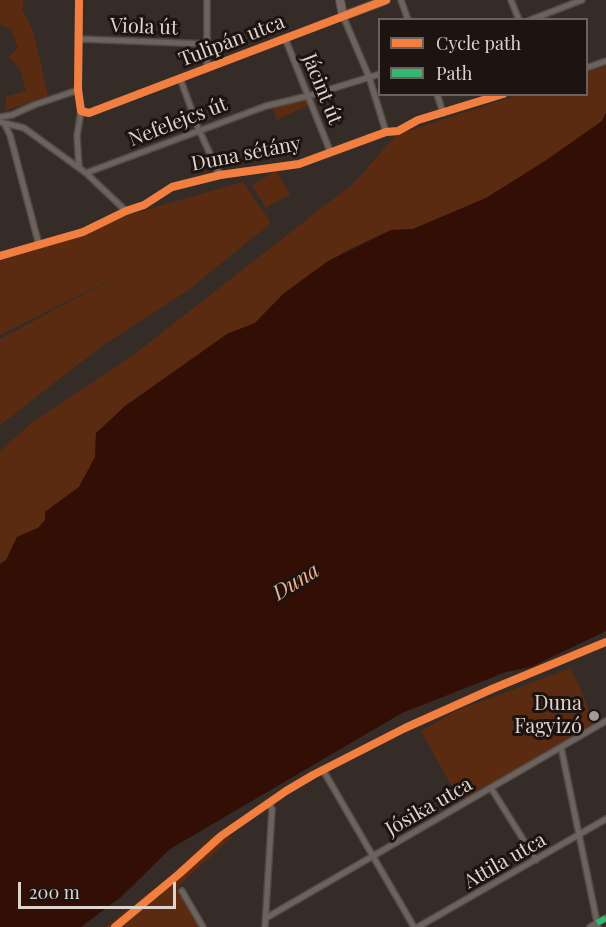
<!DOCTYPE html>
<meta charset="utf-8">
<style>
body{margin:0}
#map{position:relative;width:606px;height:927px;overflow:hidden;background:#362c27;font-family:"Playfair Display",serif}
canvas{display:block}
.legend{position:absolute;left:378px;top:18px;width:210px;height:78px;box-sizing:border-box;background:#1d1411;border:2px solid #6b605c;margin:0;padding:8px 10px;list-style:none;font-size:18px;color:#dfd3cd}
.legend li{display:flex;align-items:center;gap:12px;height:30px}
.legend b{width:30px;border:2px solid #6b605c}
.scale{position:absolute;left:18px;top:882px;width:158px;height:27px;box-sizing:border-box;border:3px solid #dfd3cd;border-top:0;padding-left:8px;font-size:18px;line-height:21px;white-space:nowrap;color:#dfd3cd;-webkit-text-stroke:4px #1d1411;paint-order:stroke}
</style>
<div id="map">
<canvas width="606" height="927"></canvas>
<ul class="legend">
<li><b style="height:8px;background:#f27e40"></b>Cycle path</li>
<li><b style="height:8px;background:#33b770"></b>Path</li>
</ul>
<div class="scale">200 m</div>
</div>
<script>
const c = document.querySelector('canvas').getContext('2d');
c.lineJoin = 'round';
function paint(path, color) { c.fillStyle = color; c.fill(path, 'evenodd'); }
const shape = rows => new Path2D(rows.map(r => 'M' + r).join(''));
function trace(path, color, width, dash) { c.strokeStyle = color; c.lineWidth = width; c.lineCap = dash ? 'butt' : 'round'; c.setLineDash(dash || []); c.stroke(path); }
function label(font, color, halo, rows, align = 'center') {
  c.font = font + ' "Playfair Display",serif'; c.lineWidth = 6; c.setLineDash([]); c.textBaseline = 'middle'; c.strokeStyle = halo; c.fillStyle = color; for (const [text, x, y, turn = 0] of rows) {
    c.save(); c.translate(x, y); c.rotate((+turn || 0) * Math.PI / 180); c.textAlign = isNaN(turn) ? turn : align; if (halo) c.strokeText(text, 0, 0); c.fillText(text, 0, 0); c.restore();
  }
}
const green = shape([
 [0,0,24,0,22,10,33,30,48,96,4,111,7,96,26,91,20,69,9,57,18,48,11,29,0,25],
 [606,66,606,113,602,121,545,161,486,198,413,229,391,230,345,251,283,294,255,323,227,334,96,433,95,457,79,487,45,512,45,520,38,528,17,537,6,561,0,564,0,451,34,421,132,356,355,182,396,135,518,95,586,94,587,72],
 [308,97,311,104,277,120,272,106],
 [276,171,290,194,266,208,252,185],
 [243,182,271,223,187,291,102,346,0,425,0,339,125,272,0,335,0,252],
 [571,668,595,724,460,801,421,731,456,711],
 [214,835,232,837,176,888,199,927,105,927,169,877]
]);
const water = shape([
 [606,113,606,631,531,667,506,672,402,713,170,849,121,897,81,927,0,927,0,564,6,560,17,537,38,528,45,520,45,512,79,487,95,457,96,433,125,406,227,334,255,323,283,294,328,261,391,230,413,229,486,198,545,161,602,121]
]);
const street = shape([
 [79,0,78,86,81,111,89,113,343,16,369,77,386,132],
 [401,0,408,20],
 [511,0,519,20],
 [530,20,582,0],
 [285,38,330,151],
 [79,39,207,44],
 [207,67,207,0],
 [586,68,606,61],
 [180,78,199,130,220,175],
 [437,94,443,113],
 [0,117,12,115,34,105,78,90],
 [0,122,24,128,86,173,266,106,308,96,380,74],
 [4,123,10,135,39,245],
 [79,167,77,136,81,111],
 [86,173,126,211],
 [0,256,83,232,126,211,144,205,172,187,220,175,299,164,386,132,398,131,418,120,503,94],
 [561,747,598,927],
 [323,770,414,927],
 [491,788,536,860],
 [182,891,203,927],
 [266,918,606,721],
 [265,927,272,809,269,803],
 [418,927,606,819],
 [590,927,606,918]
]);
const secondary = shape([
 [340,0,343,16,386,0]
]);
const quiet = shape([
 [597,923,606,918]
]);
const cycleway = shape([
 [79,0,78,90,81,111,89,113,386,0],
 [0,256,83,232,126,211,144,205,172,187,220,175,299,164,386,132,398,131,418,120,503,94],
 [115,927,179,874,221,836,286,791,313,775,405,728,492,689,606,642]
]);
const markers = [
 [594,716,6,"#a49993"]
];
const streetNames = [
 ["Viola út",144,27,2],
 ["Tulipán utca",232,41,-21],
 ["Jácint út",322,89,68],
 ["Nefelejcs út",178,122,-21],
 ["Duna sétány",246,154,-11],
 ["Jósika utca",429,807,-30],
 ["Attila utca",505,861,-30]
];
const poiNames = [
 ["Duna",582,704],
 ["Fagyizó",582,727]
];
const waterNames = [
 ["Duna",296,582,-32]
];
paint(green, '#5a2b11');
paint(water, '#320e04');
trace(street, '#534a46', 8);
trace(secondary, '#534a46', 10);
trace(street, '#6c635f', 5);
trace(secondary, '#726762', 8);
trace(quiet, '#33b770', 6, [12, 6]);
trace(cycleway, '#f27e40', 8);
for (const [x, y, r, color] of markers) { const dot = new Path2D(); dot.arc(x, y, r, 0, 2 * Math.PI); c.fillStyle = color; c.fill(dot); trace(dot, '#1d1411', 2); }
label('20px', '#dfd3cd', '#1d1411', streetNames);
label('20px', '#dfd3cd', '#1d1411', poiNames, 'right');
label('italic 21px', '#f3b192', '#1d1411', waterNames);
</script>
